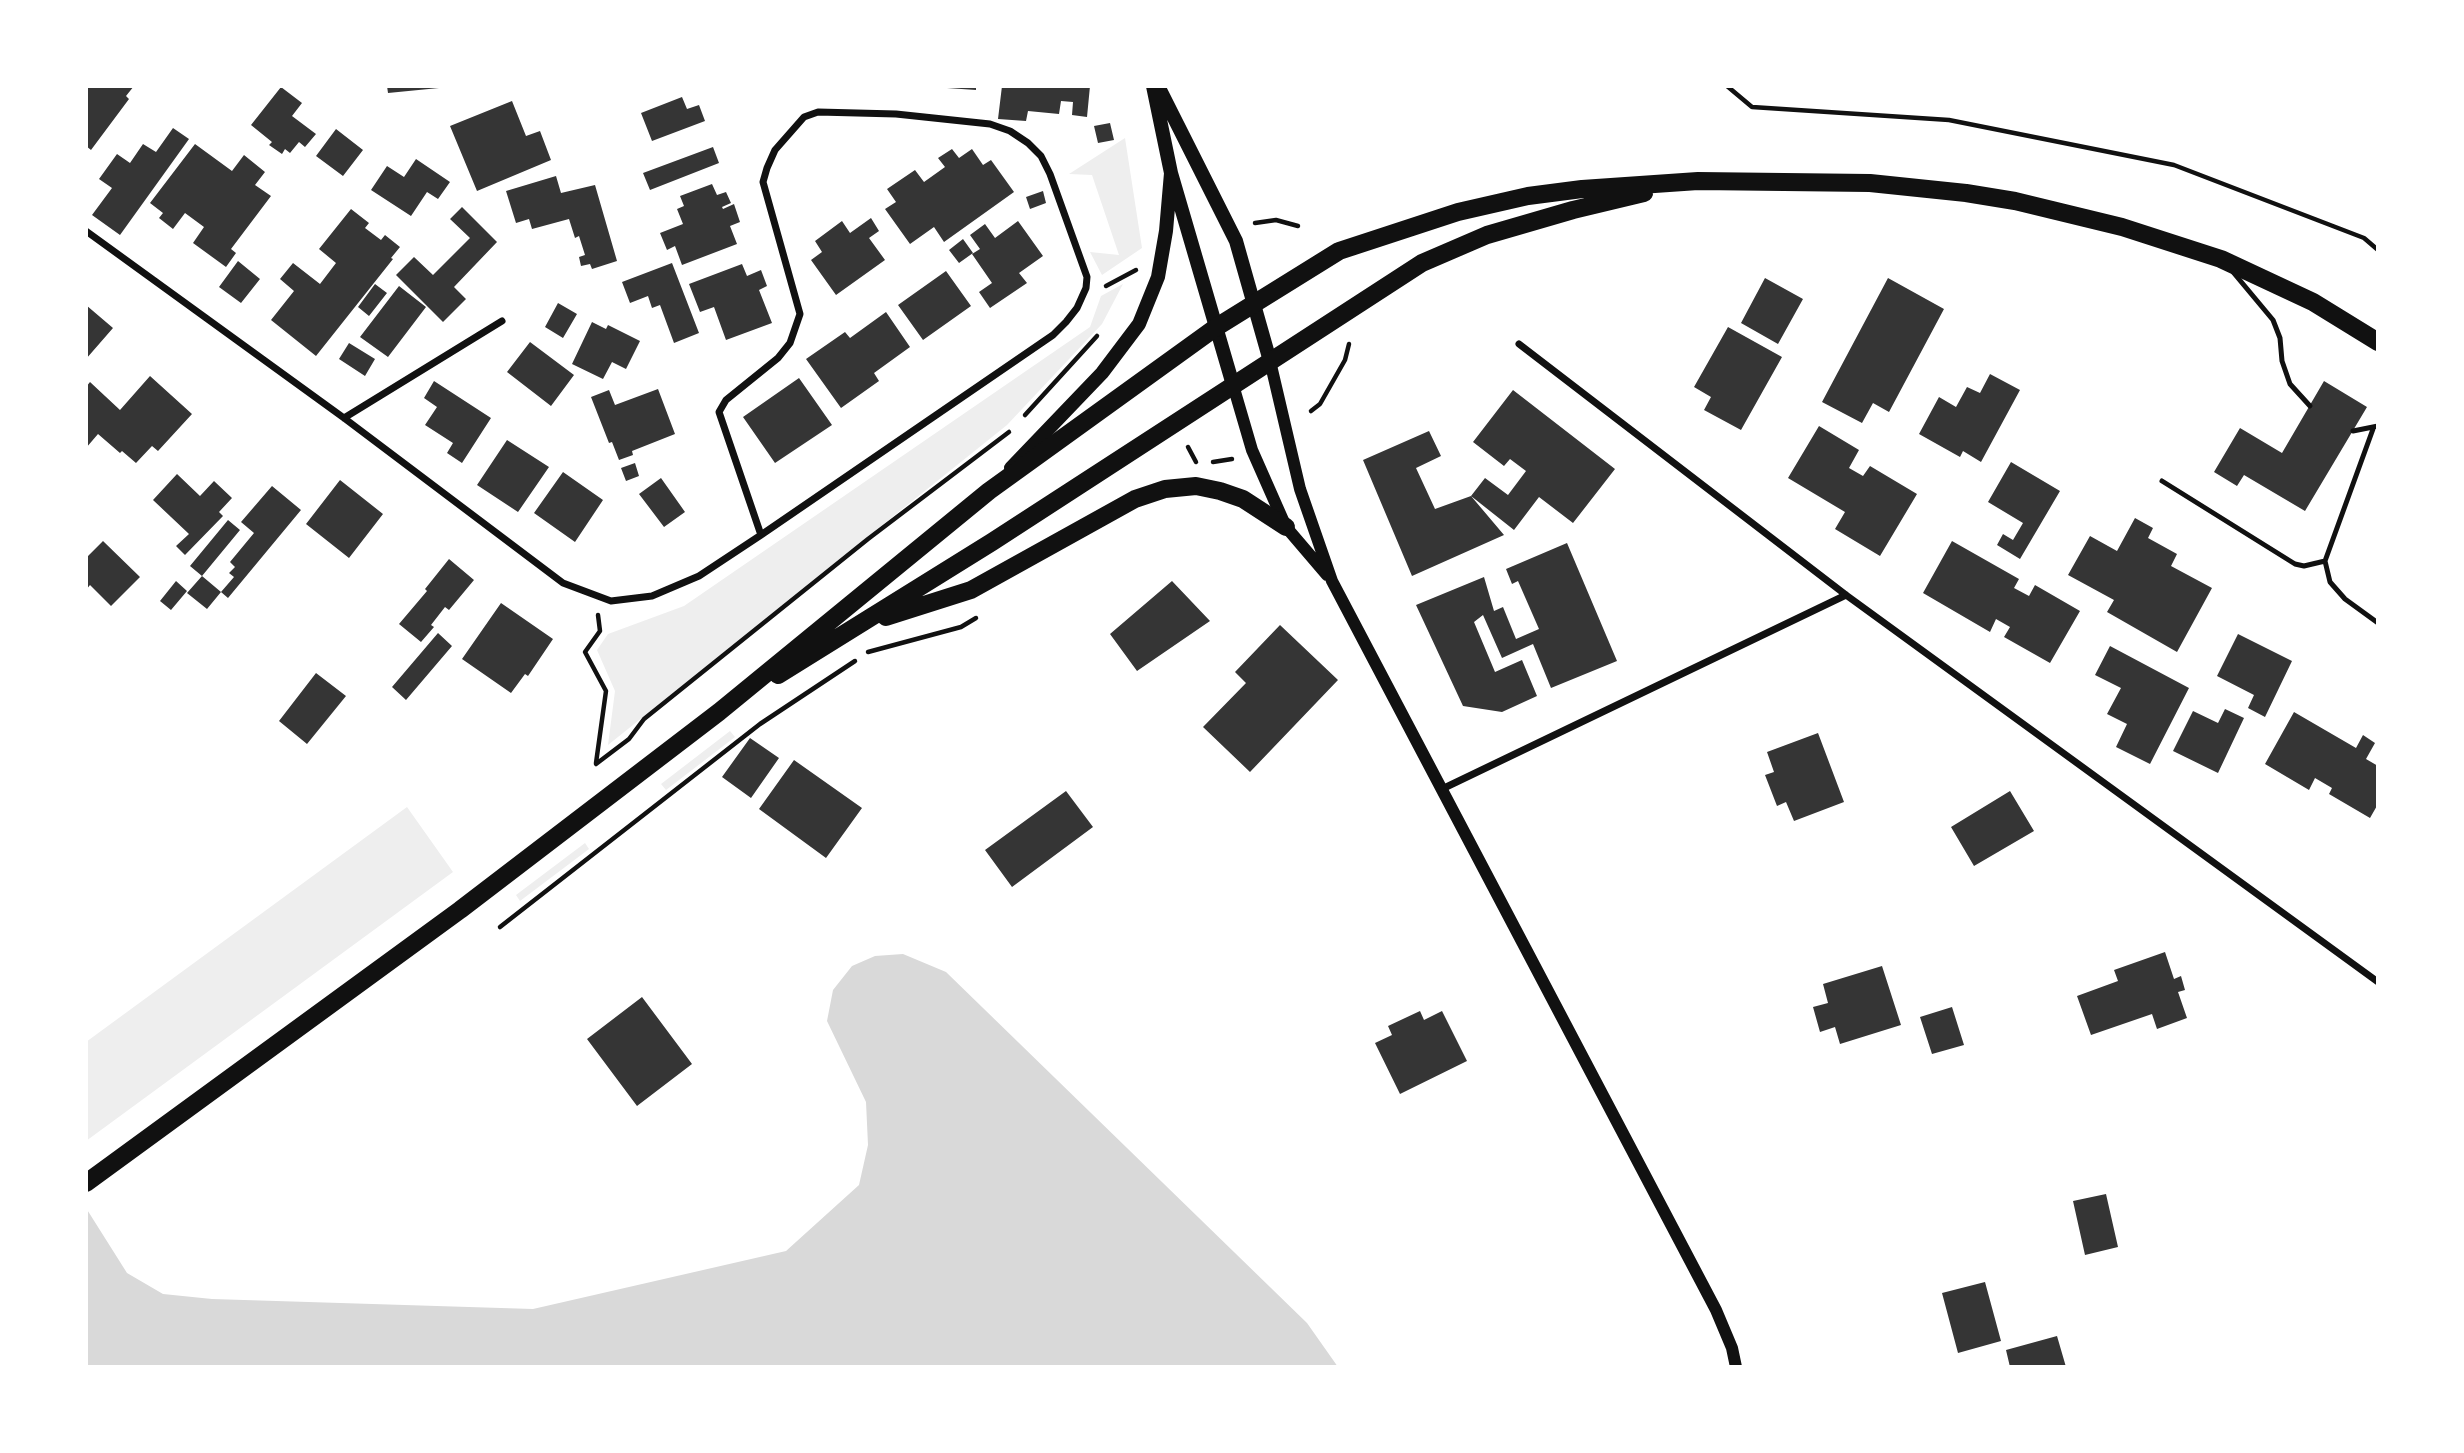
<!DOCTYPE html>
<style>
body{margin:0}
#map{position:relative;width:2464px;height:1453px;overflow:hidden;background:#fff;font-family:"IBM Plex Serif",serif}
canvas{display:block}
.frame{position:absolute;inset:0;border:88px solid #fff;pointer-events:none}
</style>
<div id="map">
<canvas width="2464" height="1453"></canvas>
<div class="frame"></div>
</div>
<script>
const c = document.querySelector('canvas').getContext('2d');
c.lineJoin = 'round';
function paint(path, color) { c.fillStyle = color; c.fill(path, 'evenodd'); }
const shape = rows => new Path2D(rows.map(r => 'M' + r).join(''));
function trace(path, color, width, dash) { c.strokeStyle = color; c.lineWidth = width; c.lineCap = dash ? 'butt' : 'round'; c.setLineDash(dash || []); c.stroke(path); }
const green = shape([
 [1125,138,1142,248,1102,275,1090,252,1119,255,1092,175,1069,174],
 [1123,284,1102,324,1007,425,608,745,615,691,597,650,608,634,684,606,1090,327,1101,296],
 [730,731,735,737,666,790,661,784],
 [407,807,453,872,86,1141,86,1042],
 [585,843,589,849,520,901,516,895]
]);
const water = shape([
 [903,954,946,972,1307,1323,1338,1367,86,1367,86,1208,127,1273,163,1294,212,1299,533,1309,786,1251,859,1185,868,1145,866,1102,827,1021,833,990,852,966,875,956]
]);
const building = shape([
 [86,86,134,86,126,96,129,99,91,150,86,146],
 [387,86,439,86,439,88,388,93],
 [947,86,976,86,976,90,947,88],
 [1002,86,1090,86,1087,117,1072,115,1073,102,1061,101,1059,114,1028,111,1026,121,998,119],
 [281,87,302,103,292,116,316,134,305,147,299,142,290,153,285,149,282,154,269,145,272,142,251,125],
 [682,97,687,109,699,105,705,121,652,141,641,113],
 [512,101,526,136,540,131,551,160,477,191,450,126],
 [1110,123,1114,140,1098,143,1094,126],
 [173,128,189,139,120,235,92,215,112,188,99,179,117,154,130,163,143,144,156,152],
 [336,129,363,150,343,176,316,156],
 [195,144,232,171,244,155,265,172,255,185,271,196,231,249,236,253,226,267,193,243,204,227,185,213,173,229,159,218,163,213,150,203],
 [713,147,719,163,650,190,643,173],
 [952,149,959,158,972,149,983,165,991,160,1014,192,944,242,934,227,910,244,885,209,896,202,887,189,915,170,924,182,945,167,938,158],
 [416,159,450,182,438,199,427,192,411,216,371,190,387,166,404,177],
 [556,176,561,193,595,185,617,261,592,269,590,264,581,266,579,257,585,255,579,236,575,238,569,219,532,229,529,219,516,223,506,191],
 [712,184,717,195,726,192,731,203,722,207,723,209,734,204,740,222,730,226,737,244,682,265,675,246,667,250,660,233,683,224,677,209,684,206,680,196],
 [1043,191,1046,203,1030,209,1026,197],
 [462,207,497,242,454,287,466,299,443,322,396,275,414,257,433,275,470,238,450,219],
 [351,209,369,223,365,228,381,240,385,235,400,247,391,258,393,259,316,356,271,320,294,291,280,279,293,263,320,284,336,263,319,249],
 [871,218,879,231,869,238,885,260,836,295,811,260,822,252,815,241,842,221,850,233],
 [1018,221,1043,256,1019,273,1027,283,990,308,979,292,992,283,972,254,980,249,970,235,985,224,995,238],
 [963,239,973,253,959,263,949,250],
 [238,261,260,279,241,303,219,287],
 [672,263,699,333,674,343,660,305,652,308,648,296,630,303,622,282],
 [742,264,747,276,761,270,767,286,759,290,772,323,726,340,714,307,700,312,689,284],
 [946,271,971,306,923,340,898,305],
 [1765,278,1803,299,1778,344,1741,323],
 [1888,278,1944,309,1889,412,1873,403,1862,423,1822,402],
 [375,284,387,293,369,316,358,307],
 [399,286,426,307,388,357,360,337],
 [558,303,577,314,563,338,545,327],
 [86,305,113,328,86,359],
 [886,312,910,347,874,373,879,381,841,408,806,359,845,332,850,338],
 [592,322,606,329,608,325,640,341,626,369,612,362,603,379,572,364],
 [1728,327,1782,357,1741,430,1704,410,1711,397,1694,387],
 [530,342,574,375,551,406,507,372],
 [349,343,375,359,365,376,339,359],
 [1990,374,2020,390,1981,462,1963,451,1960,457,1919,434,1939,397,1956,407,1967,387,1980,393],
 [150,376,192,414,158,451,152,446,136,463,122,451,120,453,98,434,86,448,86,387,90,382,120,410],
 [799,378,832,425,775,463,743,417],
 [434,381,491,418,462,463,447,453,453,443,425,425,437,407,424,398],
 [2324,381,2367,407,2305,511,2244,475,2237,486,2214,472,2240,428,2282,453],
 [658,389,675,434,632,451,633,455,619,460,612,442,609,443,591,397,609,390,615,405],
 [1513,390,1615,469,1573,523,1539,497,1514,530,1471,496,1504,535,1412,576,1363,460,1429,431,1441,456,1416,468,1435,509,1471,496,1485,478,1508,495,1526,471,1510,459,1504,466,1473,442],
 [1819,426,1859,450,1849,468,1863,476,1870,466,1917,494,1880,556,1835,529,1845,512,1788,478],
 [507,440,549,467,518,512,477,485],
 [2011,462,2060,491,2020,559,1997,545,2003,534,2013,540,2023,523,1988,502],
 [635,463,639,476,626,481,621,468],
 [563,472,603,500,575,542,534,513],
 [177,474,200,496,214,481,232,498,219,512,223,516,185,555,176,546,189,534,153,500],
 [661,478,685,512,664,527,639,494],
 [340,480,383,514,349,558,306,524],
 [272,486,301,510,228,598,221,592,207,609,187,593,202,576,221,592,234,577,229,573,235,567,230,562,254,533,241,522],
 [2135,518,2153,528,2148,538,2177,554,2171,566,2212,588,2177,652,2107,612,2114,600,2068,575,2090,536,2117,551],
 [228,520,240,530,202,576,190,566],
 [103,541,140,577,111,606,90,585,86,590,86,554,88,556],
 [1952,541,2019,579,2014,588,2029,596,2035,585,2080,611,2050,663,2004,637,2010,627,1996,619,1990,632,1923,593],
 [1567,543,1617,661,1551,688,1533,644,1502,658,1483,615,1474,622,1495,672,1522,660,1537,696,1502,712,1463,706,1416,605,1484,577,1494,611,1503,607,1516,639,1539,629,1518,581,1512,584,1506,569],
 [449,559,474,580,449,610,445,607,431,625,434,627,421,642,399,624,427,591,425,589],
 [176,581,187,591,171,610,160,601],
 [1172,581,1210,621,1137,671,1110,634],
 [501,603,553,639,528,676,525,674,511,693,462,659],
 [1280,625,1338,680,1250,772,1203,727,1246,683,1235,672],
 [438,633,452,646,406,700,392,687],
 [2238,634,2292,661,2265,717,2248,708,2254,695,2217,676],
 [2110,646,2189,688,2150,764,2116,747,2127,724,2107,714,2121,688,2095,675],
 [316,673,346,696,307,744,279,721],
 [2225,709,2244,718,2218,773,2173,751,2193,711,2218,723],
 [2294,712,2356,748,2363,735,2375,743,2366,759,2378,766,2378,804,2370,818,2329,794,2332,788,2315,778,2309,790,2265,764],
 [1818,733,1844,802,1794,821,1786,802,1777,806,1765,775,1774,772,1767,752],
 [750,738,779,758,751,798,722,777],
 [794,760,862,808,826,858,759,809],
 [1066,791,1093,827,1012,887,985,850],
 [2010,791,2034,831,1974,866,1951,827],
 [2165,952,2174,979,2181,976,2185,990,2178,992,2187,1018,2157,1029,2152,1014,2091,1035,2077,996,2118,981,2114,970],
 [1882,966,1901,1025,1840,1044,1835,1027,1820,1032,1813,1007,1828,1003,1823,984],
 [642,997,692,1064,637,1106,587,1039],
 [1952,1007,1964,1045,1932,1054,1920,1017],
 [1420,1011,1424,1020,1442,1011,1467,1061,1400,1094,1375,1043,1392,1035,1388,1026],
 [2106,1194,2118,1247,2085,1255,2073,1201],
 [1985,1282,2001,1341,1958,1353,1942,1293],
 [2057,1336,2066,1367,2010,1367,2006,1350]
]);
const path = shape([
 [1727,86,1752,107,1949,120,2174,165,2364,238,2378,250],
 [1255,223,1276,220,1298,226],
 [1106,286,1136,270],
 [1311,411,1320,404,1345,360,1349,344],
 [1025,415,1097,336],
 [1188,447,1196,462],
 [1213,462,1232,459],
 [868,652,961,627,976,618],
 [596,763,606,691,585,652,600,631,598,615],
 [596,764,629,739,644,719,868,539,1009,432],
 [500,927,760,724,855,661]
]);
const service = shape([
 [2233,272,2273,320,2280,338,2282,361,2290,384,2310,406],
 [2373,429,2325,561,2330,582,2345,599,2378,623],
 [2353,431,2378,426],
 [2162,481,2295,564,2304,566,2325,561]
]);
const minor = shape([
 [86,231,344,418,563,583,611,601,652,596,699,576,761,535,1053,335,1066,322,1077,308,1086,288,1087,277,1050,174,1041,156,1028,143,1010,131,990,124,896,114,818,112,804,117,775,150,767,168,763,182,800,314,790,343,778,358,726,400,719,412,761,535],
 [1519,344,1846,595,2378,982],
 [344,418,502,321],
 [1442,789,1846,595]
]);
const tertiary = shape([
 [1270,361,1300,489,1332,581,1716,1310,1732,1348,1736,1367],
 [1233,385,1252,450,1286,527,1327,575]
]);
const secondary = shape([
 [1153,86,1171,173,1233,385],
 [1158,86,1236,241,1270,361],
 [1011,468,1102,373,1139,324,1158,277,1166,231,1171,173]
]);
const primary = shape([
 [886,617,971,590,1135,499,1165,489,1196,486,1220,491,1243,499,1286,527],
 [778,675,992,542,1422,263,1487,235,1573,210,1644,193],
 [86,1183,460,910,719,712,989,491,1215,328,1339,251,1458,212,1528,196,1582,189,1698,181,1870,183,1966,193,2015,201,2122,227,2221,259,2313,302,2378,342]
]);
paint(green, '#eee');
paint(water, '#d9d9d9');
paint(building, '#353535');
trace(path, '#111', 4.5);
trace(service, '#111', 5);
trace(minor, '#111', 7);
trace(tertiary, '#111', 12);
trace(secondary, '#111', 14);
trace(primary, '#111', 18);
</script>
